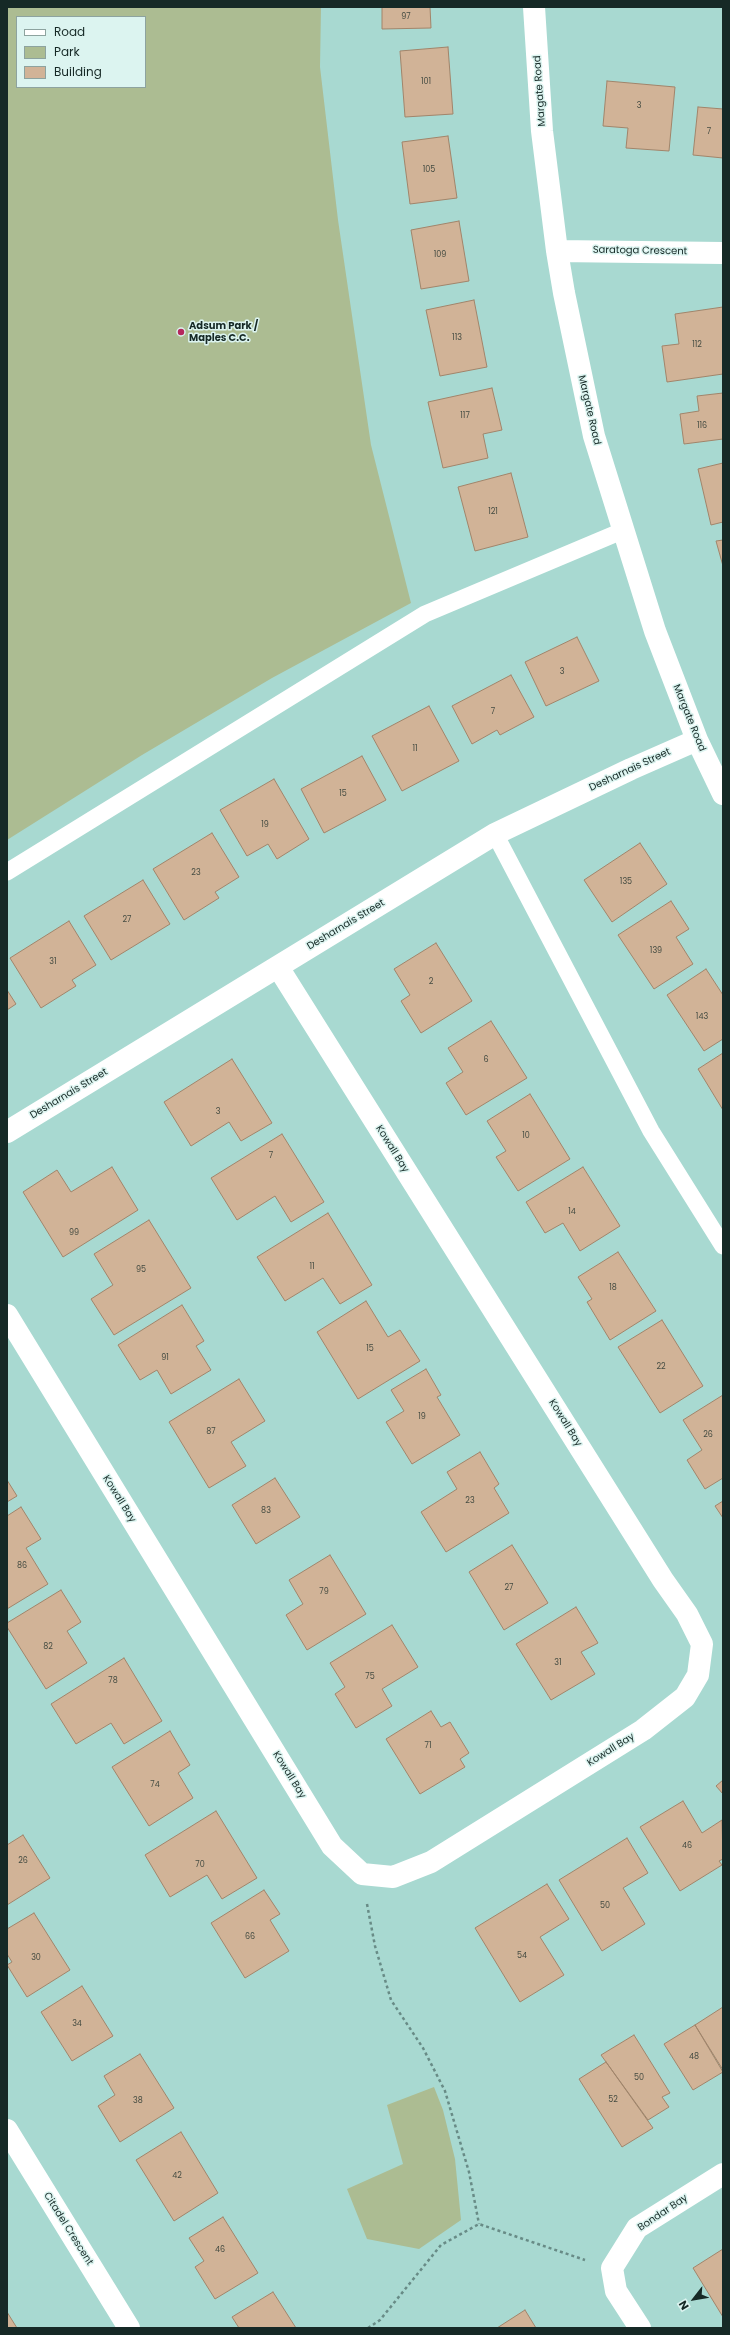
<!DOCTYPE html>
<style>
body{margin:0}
#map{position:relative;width:730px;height:2335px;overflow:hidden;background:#a8d9d1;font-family:Poppins,sans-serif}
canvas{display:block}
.frame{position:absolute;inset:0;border:8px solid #162926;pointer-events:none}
.legend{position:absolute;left:16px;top:16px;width:130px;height:72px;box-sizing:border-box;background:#dcf4f0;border:1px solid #8da39f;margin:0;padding:5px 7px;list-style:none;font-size:12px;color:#162926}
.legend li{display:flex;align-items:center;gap:8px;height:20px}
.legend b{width:20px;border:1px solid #8da39f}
.north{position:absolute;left:674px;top:2279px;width:40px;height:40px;-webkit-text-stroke:3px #dcf4f0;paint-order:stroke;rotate:239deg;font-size:11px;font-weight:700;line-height:16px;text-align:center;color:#162926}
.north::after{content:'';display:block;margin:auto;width:14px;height:18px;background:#162926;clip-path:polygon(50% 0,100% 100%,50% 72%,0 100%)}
</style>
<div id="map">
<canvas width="730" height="2335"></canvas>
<div class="frame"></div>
<ul class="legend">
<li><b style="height:5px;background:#fff"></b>Road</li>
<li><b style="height:11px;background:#acbc92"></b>Park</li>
<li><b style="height:11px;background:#d1b397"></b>Building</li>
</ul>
<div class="north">N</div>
</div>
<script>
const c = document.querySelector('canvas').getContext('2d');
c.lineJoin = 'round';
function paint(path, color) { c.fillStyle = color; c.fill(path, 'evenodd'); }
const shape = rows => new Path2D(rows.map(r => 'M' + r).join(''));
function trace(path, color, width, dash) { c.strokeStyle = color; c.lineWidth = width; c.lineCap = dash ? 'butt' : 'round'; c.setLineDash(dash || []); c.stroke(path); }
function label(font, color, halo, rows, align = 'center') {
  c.font = font + ' Poppins,sans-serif'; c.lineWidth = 3; c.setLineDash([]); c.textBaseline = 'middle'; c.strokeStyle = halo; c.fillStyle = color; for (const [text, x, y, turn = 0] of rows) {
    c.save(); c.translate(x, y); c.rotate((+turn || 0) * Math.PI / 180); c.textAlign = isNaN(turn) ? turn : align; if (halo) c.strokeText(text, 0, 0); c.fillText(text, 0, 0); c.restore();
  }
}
const green = shape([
 [7,7,321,7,320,67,338,220,371,445,411,603,272,678,142,755,7,840],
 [17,17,145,17,145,87,17,87],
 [434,2087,443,2110,455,2159,461,2220,419,2249,367,2239,347,2189,403,2164,387,2105]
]);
const building = shape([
 [382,7,430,7,431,28,382,29,382,7],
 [448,47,453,114,405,117,400,51,448,47],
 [607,81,675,87,669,151,626,148,628,128,603,126,607,81],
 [698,107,723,109,723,158,693,155,698,107],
 [448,136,457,198,410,204,402,142,448,136],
 [459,221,469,281,421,289,411,230,459,221],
 [474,300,487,367,440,376,426,310,474,300],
 [723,307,723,374,667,382,662,346,679,344,675,314,723,307],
 [492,388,502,430,483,434,488,458,443,468,428,402,492,388],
 [723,393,723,439,684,444,680,414,699,411,697,396,723,393],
 [723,463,723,522,711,525,698,469,723,463],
 [511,473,528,537,475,551,458,487,511,473],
 [723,540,723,566,716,541,723,540],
 [577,637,599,681,546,706,525,662,577,637],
 [511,675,534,717,500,735,497,730,472,744,452,706,511,675],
 [429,706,459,761,402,791,372,736,429,706],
 [362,756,386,800,324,833,301,789,362,756],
 [274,779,309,839,277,859,268,844,247,856,220,810,274,779],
 [212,833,239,877,215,892,219,898,184,920,153,869,212,833],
 [640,843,667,884,612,922,584,880,640,843],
 [143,880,170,924,111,960,84,916,143,880],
 [671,901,689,929,676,937,693,964,654,989,618,935,671,901],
 [69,921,96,965,72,980,76,986,41,1008,10,958,69,921],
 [436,943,472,1001,421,1033,401,1001,410,995,394,969,436,943],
 [706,969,723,995,723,1039,704,1051,667,995,706,969],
 [7,990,16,1004,7,1010,7,990],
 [491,1021,527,1078,466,1115,446,1083,463,1072,448,1048,491,1021],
 [723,1053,723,1110,698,1069,723,1053],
 [232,1059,272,1123,241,1141,229,1122,191,1146,164,1102,232,1059],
 [530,1094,570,1159,518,1191,496,1157,506,1151,487,1121,530,1094],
 [282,1134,324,1202,291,1222,275,1196,237,1220,211,1178,282,1134],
 [112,1167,138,1210,63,1257,23,1192,57,1170,71,1192,112,1167],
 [583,1167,620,1226,580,1251,563,1223,545,1233,526,1202,583,1167],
 [328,1213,372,1285,340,1304,323,1278,285,1301,257,1257,328,1213],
 [149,1220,191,1288,114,1335,91,1299,113,1285,94,1254,149,1220],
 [618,1252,656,1311,610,1340,587,1302,592,1299,578,1277,618,1252],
 [366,1301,388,1337,400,1330,420,1361,358,1399,317,1332,366,1301],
 [182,1305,204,1341,196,1346,211,1370,171,1394,157,1370,140,1380,118,1345,182,1305],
 [662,1320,703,1386,660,1413,618,1347,662,1320],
 [426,1369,441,1395,437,1397,460,1435,412,1464,386,1422,404,1411,391,1390,426,1369],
 [239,1379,265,1421,231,1442,246,1466,209,1488,169,1422,239,1379],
 [723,1395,723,1478,705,1489,687,1460,702,1450,683,1420,723,1395],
 [480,1452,499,1484,494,1488,509,1513,446,1552,421,1512,457,1489,447,1472,480,1452],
 [275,1478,300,1517,256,1544,232,1505,275,1478],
 [7,1480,17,1496,7,1502,7,1480],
 [723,1501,723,1518,715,1506,723,1501],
 [21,1507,41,1539,26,1548,48,1584,7,1609,7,1516,21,1507],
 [512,1545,548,1603,504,1630,469,1572,512,1545],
 [330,1555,366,1614,307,1650,286,1615,303,1604,289,1580,330,1555],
 [61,1590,81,1622,67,1631,87,1663,46,1689,7,1627,7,1623,61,1590],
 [576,1607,598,1643,581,1652,595,1674,551,1700,516,1644,576,1607],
 [392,1625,418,1667,382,1689,392,1706,356,1728,335,1694,345,1687,330,1663,392,1625],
 [124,1658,162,1721,124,1744,111,1723,76,1744,51,1704,124,1658],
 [431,1711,441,1727,450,1722,469,1753,460,1759,465,1767,420,1794,386,1739,431,1711],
 [170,1731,190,1765,178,1773,193,1798,149,1826,112,1767,170,1731],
 [723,1780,723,1794,716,1786,723,1780],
 [683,1801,702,1833,722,1820,723,1859,719,1861,722,1865,680,1891,640,1827,683,1801],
 [216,1811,257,1878,222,1899,207,1875,170,1897,145,1855,216,1811],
 [23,1835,50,1878,7,1905,7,1845,23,1835],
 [627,1838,648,1873,623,1888,645,1924,602,1951,559,1880,627,1838],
 [547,1884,569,1919,540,1937,564,1975,520,2002,475,1928,547,1884],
 [264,1890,280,1914,270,1920,289,1951,245,1978,211,1923,264,1890],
 [34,1913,70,1970,27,1997,7,1965,12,1962,7,1954,7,1929,34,1913],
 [82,1986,113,2036,72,2061,41,2012,82,1986],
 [723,2007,723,2070,695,2025,723,2007],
 [695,2025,723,2072,693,2090,664,2044,695,2025],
 [634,2035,670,2093,662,2097,669,2107,648,2120,601,2055,634,2035],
 [140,2054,174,2108,120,2142,98,2106,115,2095,104,2076,140,2054],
 [606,2062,653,2128,622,2147,579,2079,606,2062],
 [181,2132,218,2193,174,2221,136,2160,181,2132],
 [223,2217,258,2273,215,2299,195,2267,204,2261,189,2238,223,2217],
 [723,2249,723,2317,693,2268,723,2249],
 [273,2292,296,2328,239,2328,232,2317,273,2292],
 [525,2310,536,2328,497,2328,525,2310],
 [7,2312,17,2328,7,2328,7,2312]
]);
const path = shape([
 [367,1904,375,1946,391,2000,423,2048,445,2091,469,2172,479,2224],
 [368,2328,380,2320,441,2245,479,2224,585,2260]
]);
const lane = shape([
 [495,834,651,1131,723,1246],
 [7,872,425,614,622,531]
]);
const street = shape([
 [534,7,542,131,557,251,564,293,594,436,655,631,697,740,723,794],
 [557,251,723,253],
 [7,1132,495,834,631,769,697,740],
 [7,1315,332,1846,362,1874,393,1877,431,1862,643,1730,685,1697,698,1675,702,1644,687,1614,663,1580,278,967],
 [7,2130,129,2328],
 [640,2328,616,2291,612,2268,637,2228,723,2174]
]);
const markers = [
 [181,332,4,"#b5275c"]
];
const numberNames = [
 ["97",406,17],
 ["101",426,82],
 ["3",639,106],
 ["7",709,132],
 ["105",429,170],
 ["109",440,255],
 ["113",457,338],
 ["112",697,345],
 ["117",465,416],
 ["116",702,426],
 ["121",493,512],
 ["3",562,672],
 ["7",493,712],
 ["11",415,749],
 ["15",343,794],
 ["19",265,825],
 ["23",196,873],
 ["135",626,882],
 ["27",127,920],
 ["139",656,951],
 ["31",53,962],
 ["2",431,982],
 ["143",702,1017],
 ["6",486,1060],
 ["3",218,1112],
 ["10",526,1136],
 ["7",271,1156],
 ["14",572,1212],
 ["99",74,1233],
 ["11",312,1267],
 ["95",141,1270],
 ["18",613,1288],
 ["15",370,1349],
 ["91",165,1358],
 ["22",661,1367],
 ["19",422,1417],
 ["87",211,1432],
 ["26",708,1435],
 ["23",470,1501],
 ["83",266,1511],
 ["86",22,1566],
 ["27",509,1588],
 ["79",324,1592],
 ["82",48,1647],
 ["31",558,1663],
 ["75",370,1677],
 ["78",113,1681],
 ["71",428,1746],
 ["74",155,1785],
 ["46",687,1846],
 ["26",23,1861],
 ["70",200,1865],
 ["50",605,1906],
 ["66",250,1937],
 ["54",522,1956],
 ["30",36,1958],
 ["34",77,2024],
 ["48",694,2057],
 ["50",639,2078],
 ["52",613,2100],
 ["38",138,2101],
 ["42",177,2176],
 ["46",220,2250]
];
const streetNames = [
 ["Margate Road",540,91,-94],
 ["Saratoga Crescent",640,251,1],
 ["Margate Road",589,410,77],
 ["Margate Road",689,718,68],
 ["Desharnais Street",630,770,-25],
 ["Desharnais Street",346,925,-31],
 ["Desharnais Street",69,1094,-31],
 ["Kowall Bay",392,1149,58],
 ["Kowall Bay",565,1423,58],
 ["Kowall Bay",119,1499,58],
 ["Kowall Bay",611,1750,-32],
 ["Kowall Bay",289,1775,58],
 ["Bondar Bay",663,2213,-34],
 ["Citadel Crescent",68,2229,58]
];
const poiNames = [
 ["Adsum Park /",189,326],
 ["Maples C.C.",189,338]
];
paint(green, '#acbc92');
paint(building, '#d1b397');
trace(building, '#a1846a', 1);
trace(path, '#688b86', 2.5, [3, 3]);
trace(lane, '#fff', 17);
trace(street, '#fff', 22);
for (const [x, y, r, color] of markers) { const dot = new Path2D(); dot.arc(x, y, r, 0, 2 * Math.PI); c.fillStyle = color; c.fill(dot); trace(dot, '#dcf4f0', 1.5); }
label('8px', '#454c42', null, numberNames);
label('10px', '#162926', '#dcf4f0', streetNames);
label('bold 10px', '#162926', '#dcf4f0', poiNames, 'left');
</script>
